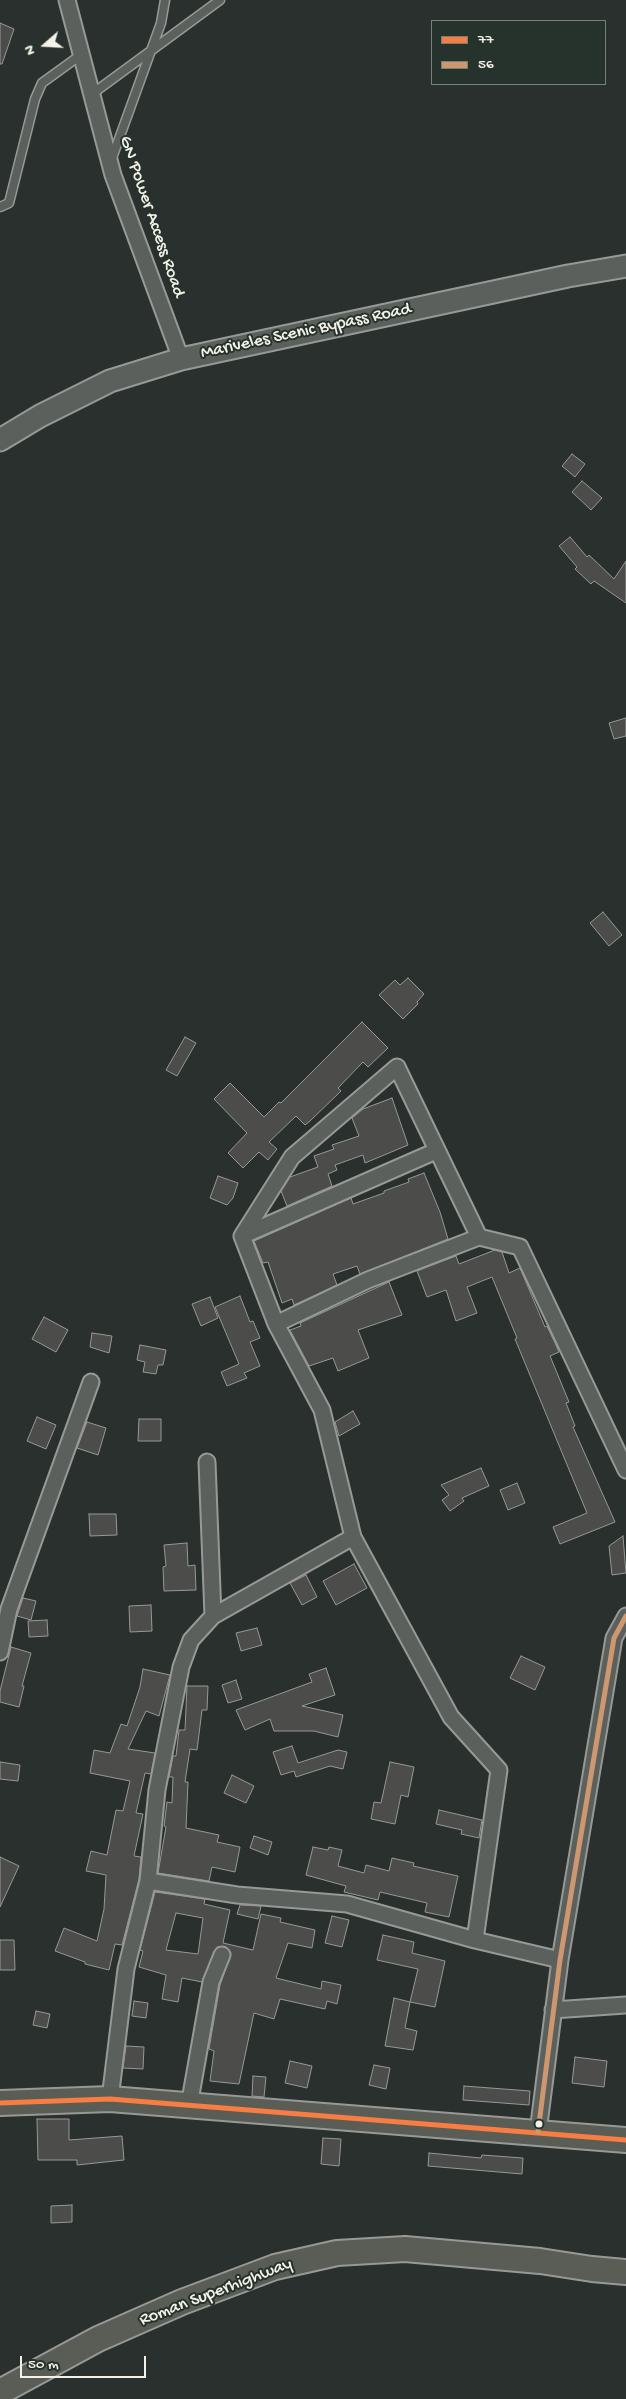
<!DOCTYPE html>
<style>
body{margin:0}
#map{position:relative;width:626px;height:2399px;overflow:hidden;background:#29302d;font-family:"Gochi Hand",sans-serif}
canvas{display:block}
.legend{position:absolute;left:431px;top:20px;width:175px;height:65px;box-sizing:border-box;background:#26332d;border:1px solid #787f78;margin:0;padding:6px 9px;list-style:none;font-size:15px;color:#f4f1e8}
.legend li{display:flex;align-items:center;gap:10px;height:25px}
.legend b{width:25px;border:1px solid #787f78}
.north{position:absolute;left:20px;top:20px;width:50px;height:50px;-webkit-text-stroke:4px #26332d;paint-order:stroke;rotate:251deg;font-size:14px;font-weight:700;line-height:20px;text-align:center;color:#f4f1e8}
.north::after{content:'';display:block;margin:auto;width:18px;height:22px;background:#f4f1e8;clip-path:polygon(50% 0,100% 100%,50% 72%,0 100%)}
.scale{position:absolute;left:20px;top:2356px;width:126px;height:22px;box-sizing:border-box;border:2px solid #f4f1e8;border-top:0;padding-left:6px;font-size:15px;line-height:18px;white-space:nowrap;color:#f4f1e8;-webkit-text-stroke:4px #26332d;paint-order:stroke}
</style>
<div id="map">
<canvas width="626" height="2399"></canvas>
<ul class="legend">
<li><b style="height:6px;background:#f77d43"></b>77</li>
<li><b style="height:6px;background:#cd976f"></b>56</li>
</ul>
<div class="north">N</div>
<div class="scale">50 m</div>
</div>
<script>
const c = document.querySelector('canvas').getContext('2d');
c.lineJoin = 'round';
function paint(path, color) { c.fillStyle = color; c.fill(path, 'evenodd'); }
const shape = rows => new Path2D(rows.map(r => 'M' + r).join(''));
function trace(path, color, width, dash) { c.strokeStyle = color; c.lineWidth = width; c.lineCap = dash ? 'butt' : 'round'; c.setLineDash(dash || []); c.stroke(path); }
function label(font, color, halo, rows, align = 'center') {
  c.font = font + ' "Gochi Hand",sans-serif'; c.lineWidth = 4; c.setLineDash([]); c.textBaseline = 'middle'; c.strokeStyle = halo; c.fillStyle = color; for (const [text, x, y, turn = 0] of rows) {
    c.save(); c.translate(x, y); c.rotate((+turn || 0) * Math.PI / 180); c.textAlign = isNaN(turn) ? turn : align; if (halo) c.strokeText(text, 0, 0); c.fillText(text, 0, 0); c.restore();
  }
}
const building = shape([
 [0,23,14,29,2,64,0,64,0,23],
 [572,454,585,464,575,477,562,466,572,454],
 [582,481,602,498,591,510,572,492,582,481],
 [570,537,587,557,589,555,614,579,626,561,626,603,594,581,591,584,575,569,577,567,559,546,570,537],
 [626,718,626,736,614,739,609,723,626,718],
 [603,912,622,935,609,946,590,923,603,912],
 [408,978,424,994,417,1002,418,1004,403,1019,379,995,395,980,400,985,408,978],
 [362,1022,388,1048,368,1067,363,1062,338,1088,341,1091,310,1121,305,1125,296,1116,269,1142,277,1149,268,1160,259,1152,243,1168,228,1153,247,1133,214,1099,230,1083,264,1117,279,1102,281,1103,362,1022],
 [185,1037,196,1043,177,1076,166,1070,185,1037],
 [392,1098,408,1145,365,1163,363,1155,335,1165,337,1170,328,1174,332,1186,287,1206,281,1191,290,1177,318,1167,314,1156,334,1149,332,1145,359,1136,352,1118,363,1109,392,1098],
 [424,1173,440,1212,448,1239,360,1274,357,1266,333,1274,337,1285,294,1305,292,1299,282,1303,268,1262,263,1263,254,1241,351,1198,353,1204,384,1193,384,1191,409,1182,408,1179,424,1173],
 [218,1176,238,1183,233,1198,227,1205,210,1198,218,1176],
 [495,1250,502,1252,509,1273,520,1268,545,1327,547,1326,555,1343,559,1352,550,1356,569,1402,566,1403,575,1426,573,1427,615,1522,560,1544,553,1527,587,1513,515,1339,517,1338,492,1277,467,1287,477,1313,456,1321,446,1290,427,1297,417,1271,456,1256,459,1264,495,1250],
 [389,1282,402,1315,358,1330,369,1358,338,1371,333,1358,309,1366,290,1330,301,1326,300,1323,389,1282],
 [240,1296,250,1322,253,1321,260,1338,250,1342,260,1366,244,1373,247,1378,227,1386,221,1372,239,1364,215,1307,240,1296],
 [210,1297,218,1318,201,1326,192,1304,210,1297],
 [44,1317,68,1330,56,1352,32,1339,44,1317],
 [92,1333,112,1336,109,1353,90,1347,92,1333],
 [140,1345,166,1350,163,1365,158,1365,156,1374,143,1372,145,1362,137,1360,140,1345],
 [353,1411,360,1424,339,1436,335,1422,353,1411],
 [37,1417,56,1425,46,1449,27,1441,37,1417],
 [139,1419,161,1419,161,1441,138,1441,139,1419],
 [87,1422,106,1428,98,1455,77,1448,87,1422],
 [481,1468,489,1486,462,1498,464,1501,450,1511,442,1500,449,1495,441,1485,481,1468],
 [517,1483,525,1503,508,1510,500,1490,517,1483],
 [89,1514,116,1514,117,1535,90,1536,89,1514],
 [623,1536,626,1573,612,1575,609,1546,623,1536],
 [187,1543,188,1566,195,1565,196,1590,164,1591,163,1567,166,1566,164,1545,187,1543],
 [354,1564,367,1588,336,1605,323,1581,354,1564],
 [306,1575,317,1597,302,1605,290,1583,306,1575],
 [23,1598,36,1601,31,1620,17,1616,23,1598],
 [151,1605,152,1631,130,1632,129,1606,151,1605],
 [47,1620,48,1636,29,1637,28,1621,47,1620],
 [257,1628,262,1645,241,1651,236,1633,257,1628],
 [11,1647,31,1653,22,1686,24,1686,19,1707,0,1702,0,1691,11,1647],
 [521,1656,545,1667,535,1690,510,1678,521,1656],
 [326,1668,335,1695,302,1706,343,1715,338,1737,314,1731,274,1731,270,1719,245,1730,236,1710,312,1682,309,1674,326,1668],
 [143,1669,170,1675,159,1716,146,1711,128,1749,155,1753,151,1774,145,1773,136,1813,143,1814,134,1856,141,1857,139,1879,122,1945,115,1944,109,1970,85,1964,85,1962,55,1951,64,1928,97,1941,104,1909,106,1875,86,1871,91,1851,107,1855,116,1810,123,1811,130,1781,90,1773,94,1750,110,1753,121,1724,127,1726,140,1687,143,1669],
 [236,1680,242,1699,228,1703,222,1685,236,1680],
 [187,1686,208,1686,207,1710,202,1710,197,1750,190,1749,185,1782,188,1782,186,1828,219,1835,217,1842,240,1847,235,1872,212,1867,209,1881,158,1873,166,1827,164,1826,167,1802,172,1803,173,1777,169,1777,173,1756,176,1756,179,1730,185,1730,187,1686],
 [292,1746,298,1763,338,1750,347,1752,343,1769,330,1766,296,1777,294,1771,281,1775,273,1752,292,1746],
 [0,1762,20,1765,18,1781,0,1779,0,1762],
 [390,1762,414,1767,408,1797,401,1795,395,1824,371,1819,374,1802,381,1803,390,1762],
 [232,1775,254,1786,246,1803,224,1793,232,1775],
 [439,1810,482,1820,479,1838,461,1834,462,1830,436,1824,439,1810],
 [254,1836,272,1842,268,1855,250,1848,254,1836],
 [313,1847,328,1850,329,1847,342,1850,338,1866,364,1873,366,1865,389,1871,392,1858,414,1863,413,1866,458,1876,449,1917,425,1912,427,1903,380,1892,378,1900,344,1892,346,1886,306,1875,313,1847],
 [0,1857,19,1866,0,1907,0,1857],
 [155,1892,205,1899,204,1904,230,1910,223,1943,253,1950,261,1914,281,1918,280,1922,315,1930,312,1948,288,1943,276,1978,321,1989,322,1981,341,1985,337,2004,327,2001,325,2009,280,1999,274,2019,254,2013,239,2084,210,2081,214,2051,209,2049,220,1985,231,1953,226,1947,217,1947,202,1982,182,1978,178,2002,162,1999,166,1975,139,1967,143,1951,140,1950,155,1892],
 [176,1913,203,1918,198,1954,166,1950,176,1913],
 [240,1905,261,1906,258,1919,237,1914,240,1905],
 [332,1916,349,1920,342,1947,325,1943,332,1916],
 [383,1935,414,1942,412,1953,445,1961,435,2007,410,2002,418,1969,377,1960,383,1935],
 [0,1940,14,1940,15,1970,0,1970,0,1940],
 [394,1998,410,2002,405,2028,417,2031,413,2050,385,2046,394,1998],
 [134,2001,148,2003,146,2018,132,2016,134,2001],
 [36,2011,50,2014,47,2028,33,2025,36,2011],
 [126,2046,144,2047,143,2069,123,2068,126,2046],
 [575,2057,607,2061,604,2087,572,2083,575,2057],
 [290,2061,312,2066,307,2088,285,2083,290,2061],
 [374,2065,390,2068,386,2089,369,2085,374,2065],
 [253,2076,266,2077,264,2097,252,2096,253,2076],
 [464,2086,530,2091,529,2105,463,2100,464,2086],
 [37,2119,69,2119,69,2140,122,2136,124,2160,77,2165,77,2160,38,2160,37,2119],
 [323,2138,341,2139,339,2166,321,2164,323,2138],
 [429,2153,481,2158,482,2155,523,2158,522,2174,428,2166,429,2153],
 [72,2205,72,2222,51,2223,51,2206,72,2205]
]);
const lane = shape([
 [92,94,220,0],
 [111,161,161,23,165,0],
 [0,207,9,203,35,99,42,83,82,54]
]);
const street = shape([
 [67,0,113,175,181,359],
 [242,1236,436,1151],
 [276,1324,368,1280,479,1237,520,1247,626,1470],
 [213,1616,353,1537],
 [0,1652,9,1609,91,1382],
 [148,1881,237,1895,347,1904,475,1940,560,1960],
 [475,1940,499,1770,451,1717,353,1537,322,1410,276,1324,242,1236,292,1157,397,1067,479,1237],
 [553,2010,626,2005],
 [110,2099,126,1969,148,1881,157,1790,181,1667,191,1640,213,1616,207,1462],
 [189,2106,211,1982,222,1955],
 [538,2132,560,1960,614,1638,626,1616]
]);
const secondary = shape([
 [0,440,40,416,110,381,181,359,568,276,626,266]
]);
const primary = shape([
 [0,2103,110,2099,626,2140],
 [0,2392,98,2339,182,2302,275,2267,337,2253,405,2249,540,2261,592,2269,626,2272]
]);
const bus1 = shape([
 [0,2103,110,2099,626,2140]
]);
const bus2 = shape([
 [538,2132,560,1960,614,1638,626,1616]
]);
const markers = [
 [539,2124,4.5,"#f4f1e8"]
];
const streetNames = [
 ["GN Power Access Road",151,217,71],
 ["Mariveles Scenic Bypass Road",306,332,-12],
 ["Roman Superhighway",216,2293,-21]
];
paint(building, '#4c4d4a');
trace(building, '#969996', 1);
trace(lane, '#969996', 11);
trace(street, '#969996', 19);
trace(secondary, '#969996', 25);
trace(primary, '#969996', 28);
trace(lane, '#5c605c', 8);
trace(street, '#5c605c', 15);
trace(secondary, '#5c605c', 21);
trace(primary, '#5a5d56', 24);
trace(bus1, '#f77d43', 5);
trace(bus2, '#cd976f', 5);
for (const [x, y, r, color] of markers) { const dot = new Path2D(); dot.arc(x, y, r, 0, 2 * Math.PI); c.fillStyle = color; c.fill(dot); trace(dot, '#26332d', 2); }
label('18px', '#f4f1e8', '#26332d', streetNames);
</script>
